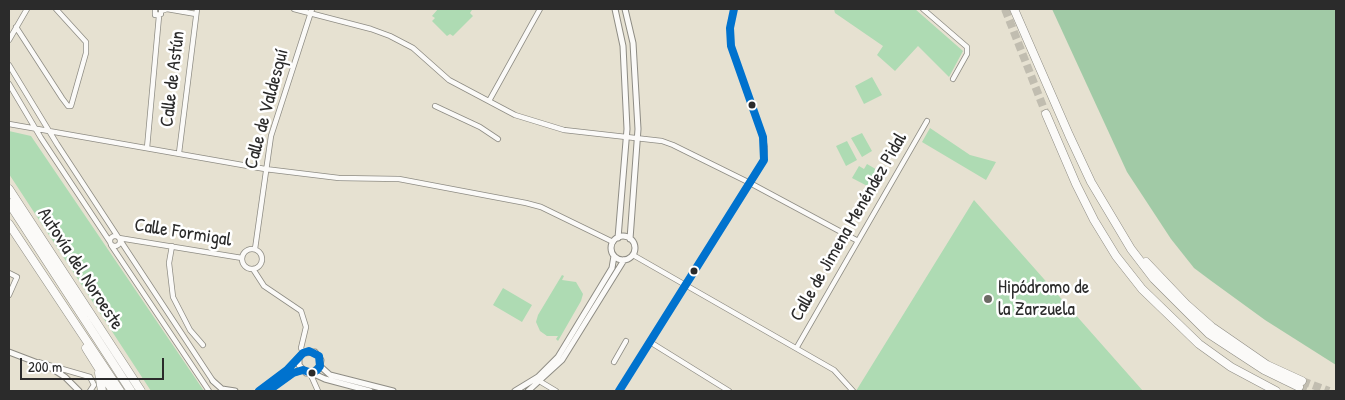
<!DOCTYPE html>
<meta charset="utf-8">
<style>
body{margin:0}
#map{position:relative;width:1345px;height:400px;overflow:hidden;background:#e6e1d1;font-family:"Patrick Hand",sans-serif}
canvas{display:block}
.frame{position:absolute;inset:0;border:10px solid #2b2b2b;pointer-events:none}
.scale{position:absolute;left:20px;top:358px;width:144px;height:22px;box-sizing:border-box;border:2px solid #2b2b2b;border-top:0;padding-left:6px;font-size:15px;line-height:18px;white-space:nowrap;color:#2b2b2b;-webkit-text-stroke:4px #fff;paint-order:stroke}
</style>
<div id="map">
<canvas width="1345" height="400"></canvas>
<div class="frame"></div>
<div class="scale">200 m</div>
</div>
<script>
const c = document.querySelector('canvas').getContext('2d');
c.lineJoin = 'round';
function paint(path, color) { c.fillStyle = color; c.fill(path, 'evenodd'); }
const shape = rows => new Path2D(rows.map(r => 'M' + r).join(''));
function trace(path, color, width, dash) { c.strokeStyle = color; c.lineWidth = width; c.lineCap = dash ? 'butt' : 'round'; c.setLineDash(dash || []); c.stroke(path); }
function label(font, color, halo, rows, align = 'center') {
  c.font = font + ' "Patrick Hand",sans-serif'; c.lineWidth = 5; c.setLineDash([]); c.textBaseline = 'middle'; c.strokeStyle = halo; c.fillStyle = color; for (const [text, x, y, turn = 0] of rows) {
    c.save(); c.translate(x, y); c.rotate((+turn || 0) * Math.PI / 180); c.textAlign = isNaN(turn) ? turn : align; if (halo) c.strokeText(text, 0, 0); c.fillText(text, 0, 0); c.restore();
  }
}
const green = shape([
 [438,9,471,9,472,10,470,13,473,16,453,36,450,34,447,36,432,21,435,18,432,16],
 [834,9,915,9,963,51,949,77,918,46,895,71,877,55,883,46,835,13],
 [872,77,882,95,864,104,855,86],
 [930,128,970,155,996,162,986,180,922,142],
 [9,131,31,136,204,391,151,391,9,174],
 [862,133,872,151,862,157,851,138],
 [847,141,857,160,846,166,836,146],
 [867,164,886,175,877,191,852,178,859,166,864,169],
 [974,200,1143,391,856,391],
 [562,275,564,276,562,280,576,282,583,294,581,301,558,341,556,339,558,336,547,336,540,331,536,322,538,315],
 [503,288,532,305,522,322,493,305]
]);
const forest = shape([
 [1052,9,1336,9,1336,365,1265,320,1210,280,1194,268,1171,239,1127,172]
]);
const motorwayTunnel = shape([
 [1005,9,1046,114],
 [1302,381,1329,391],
 [1299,387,1310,391]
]);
const minor = shape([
 [155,9,155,15,161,14],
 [294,9,371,29,390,36,413,48,449,80,515,115,564,130,662,141,673,145,750,183,858,241],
 [923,9,967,47,967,54,953,79],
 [161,11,167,9,196,14],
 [16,27,62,98,68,106,71,106,86,53,86,42,56,9],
 [9,40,27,9],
 [9,65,57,144,118,237],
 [9,84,41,138,110,242],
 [489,101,540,9],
 [435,106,480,127,498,139],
 [9,124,265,169,339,178,399,179,526,203,541,207,613,242],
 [147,148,159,16],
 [179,153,197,9],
 '110 241a5 5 0 1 1 10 0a5 5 0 1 1-10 0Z',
 [119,238,242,258],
 [120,240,213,381],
 [111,245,209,391],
 [172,246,169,263,173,297,190,330,203,345],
 [255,249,271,136,312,9],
 '242 259a10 10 0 1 1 20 0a10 10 0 1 1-20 0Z',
 [633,255,834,370,853,391],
 [253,269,264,286,301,311,306,327,301,348,303,353],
 [9,273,17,277,9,295],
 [650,342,729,391],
 [797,347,927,121],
 [38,362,90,377,94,385,90,391],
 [614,362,626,341],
 [310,373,318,391],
 [541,382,556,391],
 [619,391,764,160,765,148,763,137,731,46,730,28,734,9]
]);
const tertiary = shape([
 [615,9,623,46,627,129,618,238],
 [625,9,633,43,638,129,630,239],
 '611 248a12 12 0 1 1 24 0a12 12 0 1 1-24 0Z',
 [9,352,51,368,65,377,79,391],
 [320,366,330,375,393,391],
 [312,373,325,379,370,391],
 [213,381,222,389,235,391],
 [259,391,287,370,303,353,315,352,321,360,320,366,312,373,306,373,299,365,299,359],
 [268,391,293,373,303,370],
 [515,391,538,377,558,357,612,268,614,256],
 [528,391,562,360,624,260]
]);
const motorway = shape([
 [1014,9,1069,135,1091,182,1131,249,1154,279,1209,334,1264,370,1299,387],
 [1046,114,1076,184,1094,220,1116,256,1142,289,1199,344,1231,367,1276,391],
 [9,189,141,391],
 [9,203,131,391],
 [9,224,120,391],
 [1146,262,1186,304,1212,327,1267,365,1302,381],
 [86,348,113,391],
 [99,373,102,391]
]);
const bus1 = shape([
 [259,391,287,370,303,353,309,351,319,356,320,366,317,370,312,373,303,370,293,373,268,391],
 [619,391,764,160,763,137,731,46,730,28,734,9]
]);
const markers = [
 [752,105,4.5,"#2b2b2b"],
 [694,271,4.5,"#2b2b2b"],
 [988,299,5,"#6c6b65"],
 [312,373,4.5,"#2b2b2b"]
];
const streetNames = [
 ["Calle de Astún",173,79,-83],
 ["Calle de Valdesquí",267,109,-75],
 ["Calle de Jimena Menéndez Pidal",849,227,-60],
 ["Calle Formigal",183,233,9],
 ["Autovía del Noroeste",80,269,57]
];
const poiNames = [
 ["Hipódromo de",998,288],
 ["la Zarzuela",998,310]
];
paint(green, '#aedbb3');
paint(forest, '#a1caa6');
trace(motorwayTunnel, '#c1bdb0', 8, [8, 4]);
trace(minor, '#8e8c84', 6);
trace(tertiary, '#8e8c84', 7);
trace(motorway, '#8e8c84', 9);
trace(minor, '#fbfaf8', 4.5);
trace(tertiary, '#fbfaf8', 5);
trace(motorway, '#fbfaf8', 8);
trace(bus1, '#0072ce', 8);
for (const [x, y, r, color] of markers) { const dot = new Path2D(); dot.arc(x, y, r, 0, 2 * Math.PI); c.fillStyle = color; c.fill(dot); trace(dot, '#fff', 2); }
label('19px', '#2b2b2b', '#fff', streetNames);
label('19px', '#2b2b2b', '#fff', poiNames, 'left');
</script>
